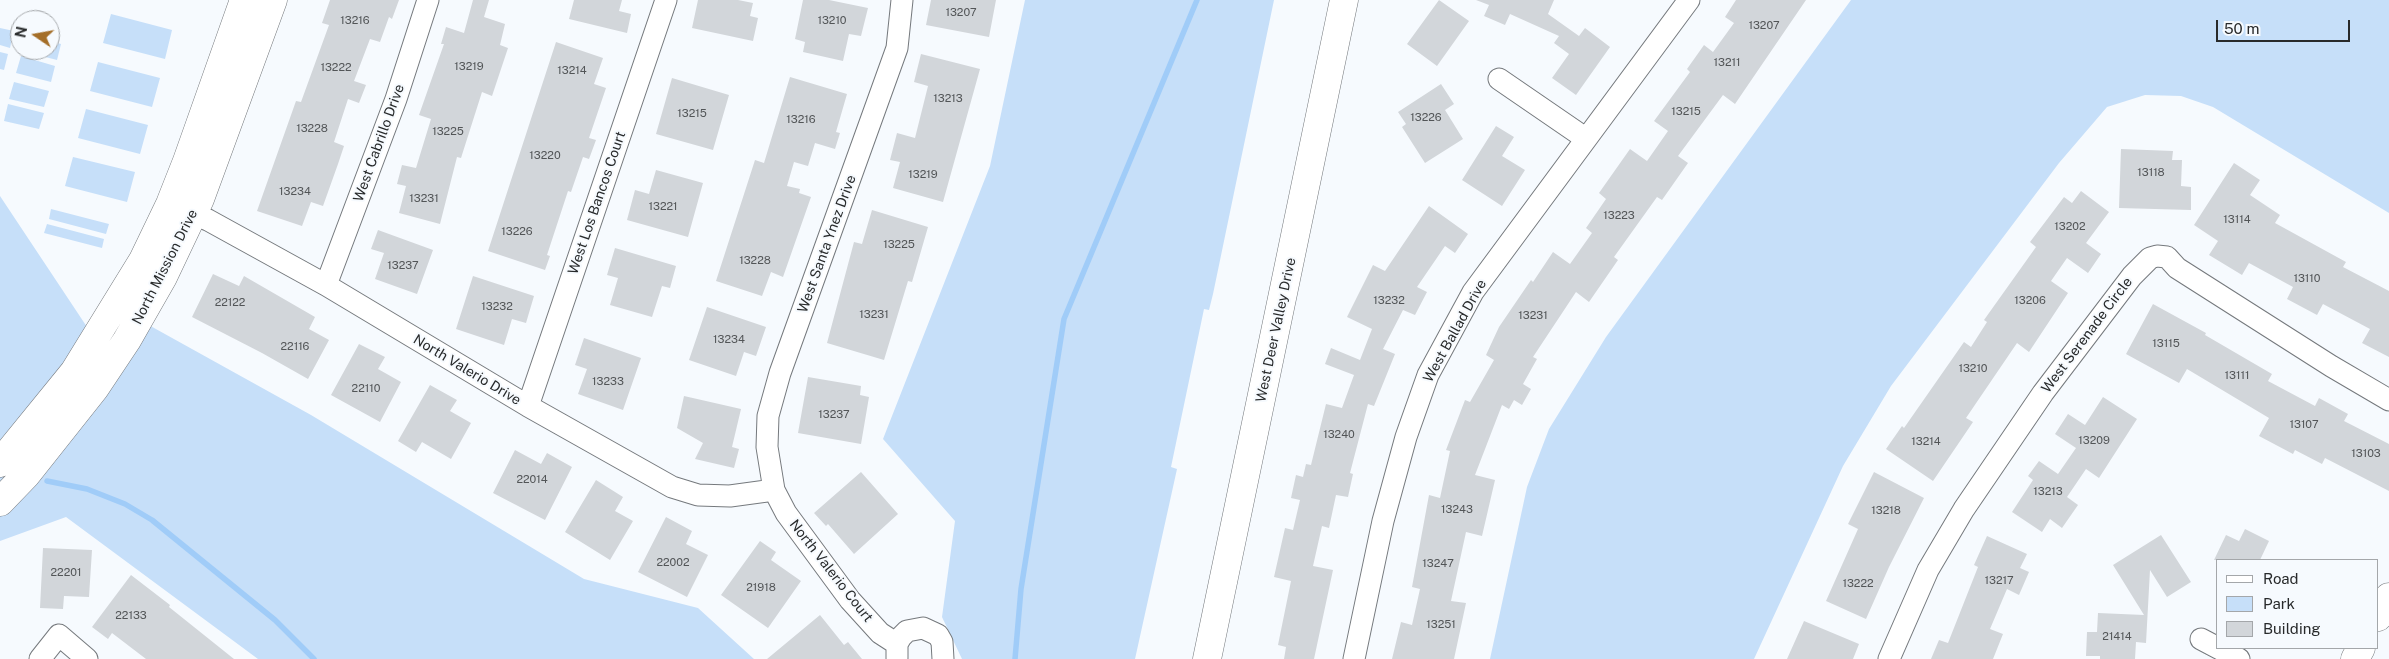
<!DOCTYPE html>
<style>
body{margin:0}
#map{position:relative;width:2389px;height:659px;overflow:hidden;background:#f6fafe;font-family:"Public Sans",sans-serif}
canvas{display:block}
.legend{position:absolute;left:2216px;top:559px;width:162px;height:90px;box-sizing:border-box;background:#f6fafe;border:1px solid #a4a7aa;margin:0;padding:6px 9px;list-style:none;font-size:15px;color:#282a2b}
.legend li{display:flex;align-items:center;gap:10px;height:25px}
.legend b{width:25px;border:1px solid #a4a7aa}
.north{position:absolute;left:10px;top:10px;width:50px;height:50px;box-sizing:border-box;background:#f6fafe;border:1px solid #a4a7aa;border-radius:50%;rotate:282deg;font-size:14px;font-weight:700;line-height:20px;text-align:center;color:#282a2b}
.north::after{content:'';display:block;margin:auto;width:18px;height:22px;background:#a46e28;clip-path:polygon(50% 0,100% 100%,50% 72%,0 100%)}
.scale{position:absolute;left:2216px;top:20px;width:134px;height:22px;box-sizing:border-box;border:2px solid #282a2b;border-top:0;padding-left:6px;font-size:15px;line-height:18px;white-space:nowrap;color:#282a2b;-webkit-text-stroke:4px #f6fafe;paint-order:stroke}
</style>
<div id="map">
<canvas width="2389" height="659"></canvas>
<ul class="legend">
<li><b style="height:6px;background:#fff"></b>Road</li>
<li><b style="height:14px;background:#c6dff9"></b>Park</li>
<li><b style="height:14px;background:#d2d6da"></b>Building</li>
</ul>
<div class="north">N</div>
<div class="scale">50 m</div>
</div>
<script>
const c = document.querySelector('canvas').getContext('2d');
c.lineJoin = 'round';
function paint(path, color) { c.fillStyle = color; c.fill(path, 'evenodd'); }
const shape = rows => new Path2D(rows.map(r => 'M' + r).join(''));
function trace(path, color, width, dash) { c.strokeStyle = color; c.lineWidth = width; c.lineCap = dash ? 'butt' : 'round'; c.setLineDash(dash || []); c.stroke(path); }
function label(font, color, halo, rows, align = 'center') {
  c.font = font + ' "Public Sans",sans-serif'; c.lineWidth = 4; c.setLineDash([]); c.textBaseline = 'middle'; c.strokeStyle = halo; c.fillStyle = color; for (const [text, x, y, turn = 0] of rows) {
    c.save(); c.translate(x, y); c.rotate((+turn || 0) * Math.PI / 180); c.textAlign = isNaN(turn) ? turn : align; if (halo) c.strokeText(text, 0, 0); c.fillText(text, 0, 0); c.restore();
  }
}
const green = shape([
 [1025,0,1274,0,1213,294,1209,310,1204,309,1171,467,1177,469,1135,659,962,659,942,617,955,521,883,439,990,166],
 [1851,0,2389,0,2389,213,2213,107,2181,96,2145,95,2107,107,2059,163,1891,386,1843,466,1754,659,1490,659,1527,487,1549,429,1606,337],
 [111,14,172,30,165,59,103,43],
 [0,28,14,31,10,48,0,45],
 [50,41,61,44,57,60,22,51,50,50],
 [0,52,8,54,4,70,0,69],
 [21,56,55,66,51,82,16,73],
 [98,62,160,78,152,107,90,91],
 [14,82,49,91,44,107,9,99],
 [8,104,44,113,39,129,4,121],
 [86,109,148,125,140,154,78,138],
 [73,157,135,172,127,202,65,186],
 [0,196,91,333,109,303,311,415,584,579,698,608,754,659,258,659,66,517,0,541],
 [51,209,109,224,106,234,49,219],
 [47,224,104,239,102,248,44,233]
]);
const stream = shape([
 [47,481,87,489,125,504,152,520,275,620,314,659],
 [1015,659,1021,589,1064,319,1197,0]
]);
const building = shape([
 [330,0,399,0,392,19,389,17,380,42,370,39,354,81,366,85,359,103,348,99,334,142,344,146,338,164,323,206,311,202,302,226,257,211,296,101,301,102,329,25,322,23],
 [473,0,489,0,484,17,505,24,500,45,508,48,492,96,482,92,461,158,457,157,440,224,399,213,406,186,397,184,402,165,416,168,431,119,419,115,444,44,441,44,446,27,464,33],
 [574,0,622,0,619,11,631,14,627,33,569,19],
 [698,0,738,0,753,3,750,16,758,18,753,41,692,28],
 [803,0,829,0,868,8,861,36,849,34,843,61,803,52,805,42,795,39],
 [931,0,996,0,989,37,926,25],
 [1439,0,1469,21,1437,66,1407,44],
 [1476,0,1554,0,1548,14,1579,36,1585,28,1610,47,1576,95,1552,78,1569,54,1554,43,1559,36,1510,14,1505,25,1484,16,1489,5],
 [1736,0,1806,0,1735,104,1723,95,1678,156,1688,163,1662,200,1657,197,1614,257,1618,260,1589,302,1576,292,1533,357,1537,359,1523,384,1531,389,1522,405,1514,400,1509,409,1502,405,1475,475,1495,480,1482,536,1466,532,1451,601,1466,603,1454,659,1392,659,1401,622,1412,625,1420,589,1412,587,1429,495,1440,498,1450,451,1446,450,1465,400,1470,402,1494,360,1486,355,1499,327,1531,280,1533,282,1553,252,1570,264,1592,233,1586,228,1606,199,1599,193,1630,149,1647,161,1668,131,1654,121,1690,72,1687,69,1704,45,1713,52,1734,23,1725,17],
 [556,42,603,58,594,84,606,88,589,138,596,140,589,159,583,157,571,192,568,191,547,255,550,256,545,270,488,251],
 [921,54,980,69,943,202,893,188,900,162,890,160,897,133,915,138,928,86,914,82],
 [790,77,847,94,836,132,840,133,835,149,815,143,808,166,794,162,787,186,800,189,799,193,811,197,783,277,771,272,762,296,716,281,755,160,764,163],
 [672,78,729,95,713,150,656,134],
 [1441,84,1454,104,1445,110,1463,139,1425,163,1402,127,1406,124,1398,112],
 [1496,126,1514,137,1502,156,1525,170,1502,206,1462,180],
 [2121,149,2173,151,2172,160,2182,160,2181,186,2191,187,2191,210,2119,208],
 [2234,163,2260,180,2250,195,2280,215,2275,223,2346,262,2343,267,2389,291,2389,357,2362,343,2370,329,2323,304,2317,315,2287,299,2293,287,2249,263,2242,275,2209,255,2218,241,2194,225],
 [656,170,703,183,688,237,627,220,635,190,649,194],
 [2081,191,2109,212,2086,243,2101,254,2088,273,2067,258,2051,281,2068,293,2029,352,2017,343,1966,418,1973,422,1933,481,1886,449,1902,426,1904,428,1964,342,1971,347,1987,322,1984,320,2036,247,2030,242,2064,197,2072,203],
 [1429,206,1468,234,1455,253,1445,246,1417,287,1427,292,1415,315,1403,310,1383,349,1395,354,1374,406,1368,404,1350,473,1353,474,1348,497,1336,495,1329,528,1322,526,1313,566,1333,570,1314,659,1284,659,1286,647,1278,645,1291,581,1274,577,1285,528,1293,530,1300,500,1291,498,1296,475,1303,477,1306,464,1311,465,1326,404,1342,408,1354,375,1325,364,1331,348,1360,360,1372,329,1347,317,1373,265,1385,271],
 [872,210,928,227,912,282,908,281,884,360,827,343,854,242,862,244],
 [378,230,433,250,417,294,375,279,384,253,371,249],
 [615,248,676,266,670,288,662,286,652,317,610,305,618,278,607,275],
 [213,274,239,286,244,276,315,317,309,329,329,340,308,379,262,353,192,317],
 [473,276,534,296,526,323,512,319,504,345,456,329],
 [2153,304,2206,333,2205,335,2272,374,2268,381,2315,406,2319,398,2348,414,2344,421,2389,444,2389,491,2325,458,2322,464,2295,450,2293,454,2259,436,2269,418,2187,369,2179,383,2126,354],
 [707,307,766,327,756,356,744,352,736,376,689,360],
 [584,338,641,358,623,410,578,394,587,369,575,365],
 [359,344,385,357,378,369,401,382,380,422,331,395],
 [808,377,861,386,860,395,869,397,861,444,798,433],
 [430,385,457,400,450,411,471,423,451,459,422,442,416,452,398,441],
 [684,396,741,409,732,447,739,449,734,468,695,459,703,443,677,428],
 [2103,397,2137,419,2099,478,2086,469,2067,497,2078,505,2062,528,2050,519,2042,532,2012,512,2033,480,2028,476,2039,461,2058,474,2076,448,2055,434,2068,414,2085,425],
 [515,450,541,464,547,453,572,467,545,520,493,493],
 [861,472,898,514,854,554,828,524,826,526,814,513],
 [1874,472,1924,498,1889,567,1866,619,1826,601,1858,529,1848,524],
 [596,480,623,497,615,511,633,521,610,560,565,532],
 [666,517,692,531,686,544,708,555,687,597,638,572],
 [2245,529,2269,541,2260,560,2214,560,2226,535,2239,541],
 [2161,535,2191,582,2167,597,2150,570,2146,643,2136,642,2135,659,2100,659,2100,656,2086,656,2087,632,2097,632,2098,613,2144,615,2113,565],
 [1987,536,2027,554,2020,568,2029,572,2019,595,2007,589,1990,629,2003,634,1993,659,1931,659,1939,640,1948,643,1978,567,1974,565],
 [760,541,776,552,771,560,801,581,768,628,721,595],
 [43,548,92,550,89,597,64,596,63,609,40,608],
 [131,575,170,605,169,607,234,659,146,659,112,633,108,639,92,627],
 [820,615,844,645,848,642,862,659,767,659],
 [1804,621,1859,644,1853,659,1787,659]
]);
const street = shape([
 [1499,79,1585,138],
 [179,208,208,220,326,285,528,406,672,487,698,495,730,496,774,490],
 [326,285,396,99,428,0],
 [528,406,666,0],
 [2201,639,2239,659],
 [897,644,880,633,850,600,786,513,774,490,767,447,768,416,780,373,897,48,902,0],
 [897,658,897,644,901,637,907,631,923,628,938,635,942,642,943,659],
 [40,659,59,635,87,659],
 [1354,659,1383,521,1406,437,1428,375,1473,292,1689,0],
 [1889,659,1928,570,1964,509,2043,393,2132,276,2150,258,2157,256,2167,257,2177,268,2331,366,2389,400]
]);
const secondary = shape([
 [0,463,74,372,143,260,170,204,187,161,244,0],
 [0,502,26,475,95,388,127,340,163,277,200,199,273,0],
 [2378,617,2389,597],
 [1207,659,1344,0],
 [2355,659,2361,648]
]);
const numberNames = [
 ["13207",961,13],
 ["13216",355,21],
 ["13210",832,21],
 ["13207",1764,26],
 ["13211",1727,63],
 ["13219",469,67],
 ["13222",336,68],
 ["13214",572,71],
 ["13213",948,99],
 ["13215",1686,112],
 ["13215",692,114],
 ["13226",1426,118],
 ["13216",801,120],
 ["13228",312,129],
 ["13225",448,132],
 ["13220",545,156],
 ["13118",2151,173],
 ["13219",923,175],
 ["13234",295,192],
 ["13231",424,199],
 ["13221",663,207],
 ["13223",1619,216],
 ["13114",2237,220],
 ["13202",2070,227],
 ["13226",517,232],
 ["13225",899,245],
 ["13228",755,261],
 ["13237",403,266],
 ["13110",2307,279],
 ["13232",1389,301],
 ["13206",2030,301],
 ["22122",230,303],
 ["13232",497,307],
 ["13231",874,315],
 ["13231",1533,316],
 ["13234",729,340],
 ["13115",2166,344],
 ["22116",295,347],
 ["13210",1973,369],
 ["13111",2237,376],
 ["13233",608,382],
 ["22110",366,389],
 ["13237",834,415],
 ["13107",2304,425],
 ["13240",1339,435],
 ["13209",2094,441],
 ["13214",1926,442],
 ["13103",2366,454],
 ["22014",532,480],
 ["13213",2048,492],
 ["13243",1457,510],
 ["13218",1886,511],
 ["22002",673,563],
 ["13247",1438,564],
 ["22201",66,573],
 ["13217",1999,581],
 ["13222",1858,584],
 ["21918",761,588],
 ["22133",131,616],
 ["13251",1441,625],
 ["21414",2117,637]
];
const streetNames = [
 ["West Cabrillo Drive",379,143,-70],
 ["West Los Bancos Court",597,203,-71],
 ["West Santa Ynez Drive",827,244,-70],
 ["North Mission Drive",165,267,-63],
 ["West Deer Valley Drive",1276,330,-78],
 ["West Ballad Drive",1455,331,-61],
 ["West Serenade Circle",2087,335,-53],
 ["North Valerio Drive",467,370,31],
 ["North Valerio Court",831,571,52]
];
paint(green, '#c6dff9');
trace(stream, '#a0ccf8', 5.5);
paint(building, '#d2d6da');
trace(street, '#75797d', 23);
trace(secondary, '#75797d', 29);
trace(street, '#fff', 21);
trace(secondary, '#fff', 28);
label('11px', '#525557', null, numberNames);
label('14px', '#282a2b', '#f6fafe', streetNames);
</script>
